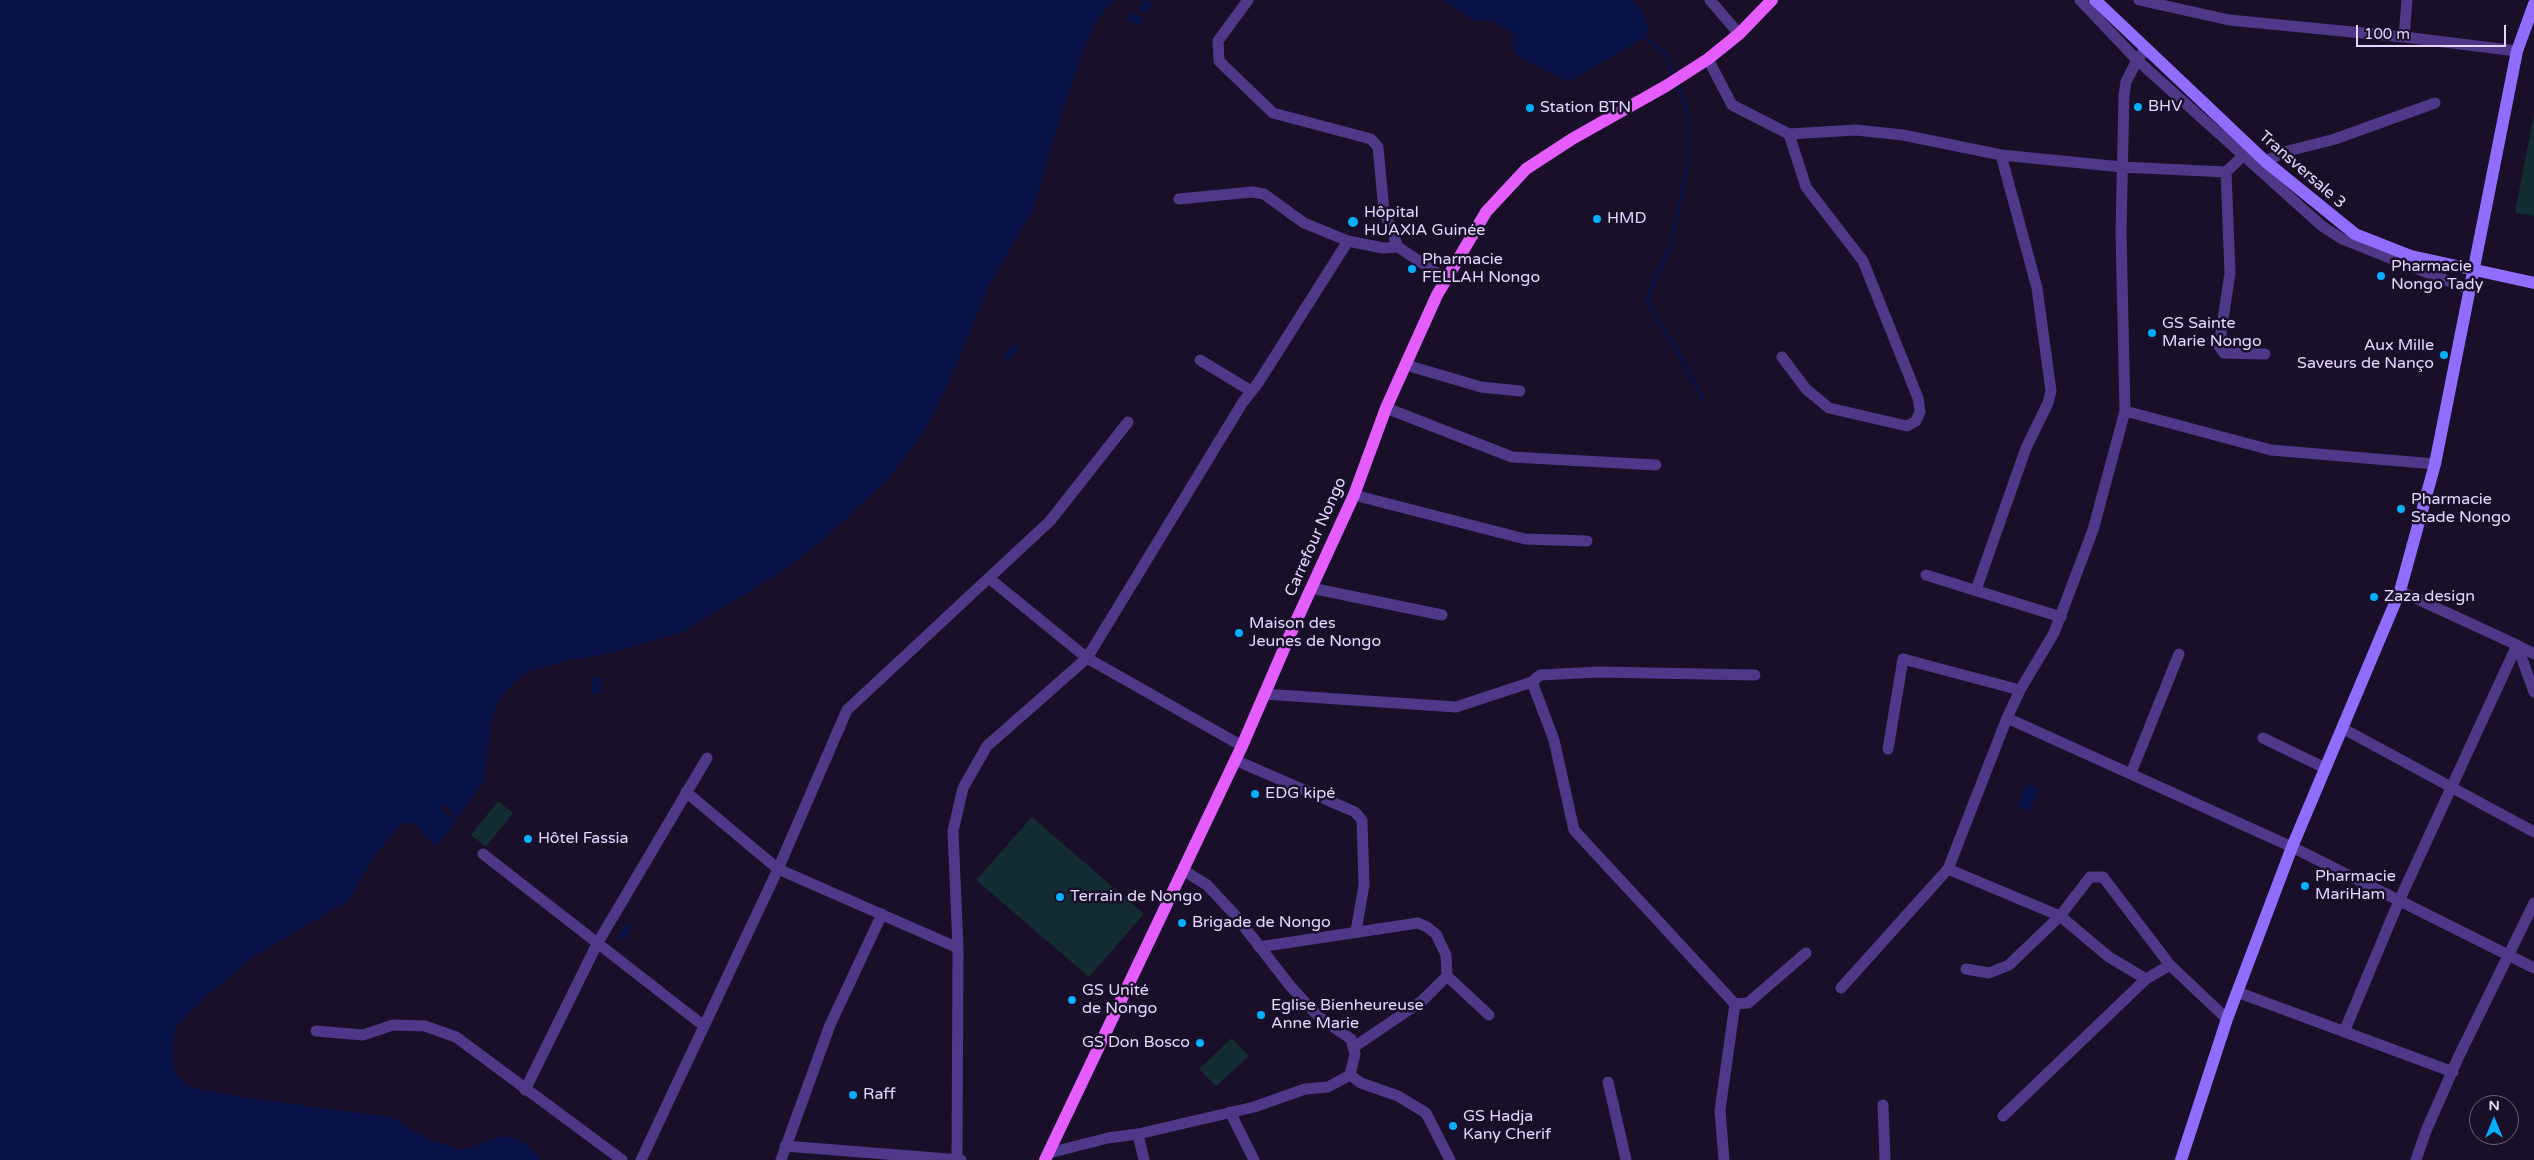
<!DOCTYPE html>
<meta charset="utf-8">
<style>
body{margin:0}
#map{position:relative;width:2534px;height:1160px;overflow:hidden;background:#190f28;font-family:"Varela Round",sans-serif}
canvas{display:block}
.north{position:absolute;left:2469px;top:1095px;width:50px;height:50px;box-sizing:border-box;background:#190f28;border:1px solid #6a5f7e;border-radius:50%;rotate:0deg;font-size:14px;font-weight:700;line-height:20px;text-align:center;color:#e4d6ff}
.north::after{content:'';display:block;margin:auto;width:18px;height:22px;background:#02afff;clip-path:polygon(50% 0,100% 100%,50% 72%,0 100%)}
.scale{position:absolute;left:2356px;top:25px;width:150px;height:22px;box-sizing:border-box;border:2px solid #e4d6ff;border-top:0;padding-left:6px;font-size:15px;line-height:18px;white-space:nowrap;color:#e4d6ff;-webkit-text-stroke:4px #190f28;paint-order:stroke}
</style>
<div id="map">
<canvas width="2534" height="1160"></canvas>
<div class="north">N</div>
<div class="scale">100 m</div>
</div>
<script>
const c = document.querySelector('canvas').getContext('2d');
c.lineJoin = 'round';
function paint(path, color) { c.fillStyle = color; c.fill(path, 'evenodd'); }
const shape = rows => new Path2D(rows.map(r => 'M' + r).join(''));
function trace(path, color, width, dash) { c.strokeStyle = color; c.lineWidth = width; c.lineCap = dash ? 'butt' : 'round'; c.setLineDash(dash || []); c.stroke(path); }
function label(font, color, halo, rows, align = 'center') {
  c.font = font + ' "Varela Round",sans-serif'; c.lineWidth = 5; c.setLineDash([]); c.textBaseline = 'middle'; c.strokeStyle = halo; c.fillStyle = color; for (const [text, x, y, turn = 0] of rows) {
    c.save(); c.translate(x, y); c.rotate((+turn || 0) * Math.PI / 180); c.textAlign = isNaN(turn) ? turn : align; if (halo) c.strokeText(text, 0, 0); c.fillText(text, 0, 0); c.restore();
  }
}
const green = shape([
 [2534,113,2534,216,2515,213],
 [498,801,513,813,486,847,471,835],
 [1032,817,1144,914,1089,977,976,880],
 [1232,1038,1249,1056,1216,1086,1199,1069]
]);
const water = shape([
 [0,0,1114,0,1097,20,1089,37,1066,99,1033,210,990,284,946,389,924,432,889,478,820,543,781,572,683,632,612,653,565,661,530,671,513,683,499,700,492,720,484,781,441,842,437,846,433,845,415,824,409,822,400,826,375,855,348,901,255,956,207,996,176,1027,172,1056,176,1075,190,1087,240,1097,391,1117,431,1141,462,1150,502,1136,514,1138,526,1144,542,1160,0,1160],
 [1144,0,1153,2,1146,14,1138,9],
 [1443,0,1632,0,1642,11,1649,29,1645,37,1569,82,1520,58,1513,51,1513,34,1495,22,1473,20],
 [1131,12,1144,19,1140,26,1127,20],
 [1013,344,1019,348,1009,360,1003,358],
 [601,677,602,693,592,694,591,678],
 [2027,784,2039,789,2030,811,2018,806],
 [626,923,632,927,625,940,618,937]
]);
const pier = shape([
 [444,805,450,806,450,812,457,817,456,819,442,812]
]);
const stream = shape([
 [1645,37,1666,55,1674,77],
 [1677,83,1687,111,1687,168,1671,245,1647,297,1654,315,1672,342,1703,399]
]);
const street = shape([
 [1248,0,1218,41,1219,61,1273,113,1371,139,1378,147,1384,211,1398,247,1446,279],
 [1710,0,1739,34],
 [2080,0,2137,60,2322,226,2342,239,2468,289],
 [2139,0,2229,20,2404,37,2517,51],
 [2404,37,2407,0],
 [1708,59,1732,105,1789,134,1806,187,1863,261,1918,398,1920,412,1916,421,1907,426,1829,408,1806,389,1782,357],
 [1789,134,1856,130,1903,135,2001,155,2122,167,2226,172,2243,156],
 [2265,161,2288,151,2335,139,2435,103],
 [2226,172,2230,273,2219,346,2224,353,2265,354],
 [1179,199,1252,192,1264,194,1304,223,1348,241,1383,248,1398,247],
 [1200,360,1251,391],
 [1406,365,1481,387,1520,391],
 [1386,408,1512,457,1656,465],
 [2125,411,2271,450,2435,464],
 [1354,495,1525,539,1587,541],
 [1926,575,2061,617],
 [990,579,1087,658,1242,746],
 [1311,588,1442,615],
 [1976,590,2026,448,2048,403,2051,391,2037,288,2001,155],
 [2534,654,2517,645,2534,692],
 [1532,682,1554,740,1574,830,1735,1004,1720,1110,1724,1160],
 [1264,694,1456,707,1532,682,1540,675,1599,672,1755,675],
 [2007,718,2292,847,2534,968],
 [2342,728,2534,832],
 [2263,738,2325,768],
 [1888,749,1903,659,2020,690],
 [1235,760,1355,812,1362,820,1364,885,1356,931],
 [2131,773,2179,654],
 [686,792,778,869,958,948],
 [483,854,704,1026],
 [1948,869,2060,916,2109,957,2146,979,2170,965],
 [1259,947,1418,923,1427,927,1436,934,1446,955,1447,976,1422,1001,1354,1047],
 [1966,969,1989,973,2009,965,2060,916,2090,877,2103,877,2170,965,2227,1019],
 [1447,976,1489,1015],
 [1841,988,1948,869,2007,718,2020,690,2054,633,2093,530,2125,411,2121,232,2124,95,2126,82,2137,60,2146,49],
 [2237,992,2453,1072],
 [1735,1004,1748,1003,1806,953],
 [316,1031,363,1035,393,1025,425,1026,456,1037,622,1160],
 [2344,1032,2399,901,2517,645,2400,591],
 [1350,1075,1361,1083,1398,1096,1426,1113,1450,1160],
 [1608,1082,1626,1160],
 [525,1090,597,944,707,758],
 [1883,1105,1885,1160],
 [1230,1112,1254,1160],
 [2003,1116,2146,979],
 [1138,1134,1144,1160],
 [785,1146,961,1160],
 [1049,1153,1108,1138,1138,1134,1254,1107,1305,1089,1328,1087,1350,1075,1355,1054,1351,1039,1319,1017,1291,987,1235,915,1207,885,1183,870],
 [957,1159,958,948,953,831,963,788,987,746,1087,658,1243,402,1258,383,1348,241],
 [641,1160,778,869,847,710,1050,521,1128,422],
 [781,1160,830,1025,882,914],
 [2416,1160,2426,1131,2458,1058,2534,903]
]);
const secondary = shape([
 [2095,0,2265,161,2355,234,2411,256,2534,283],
 [2181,1160,2227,1019,2292,847,2400,591,2435,464,2517,51,2534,4]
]);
const primary = shape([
 [1045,1160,1242,746,1293,628,1354,495,1386,408,1437,295,1486,212,1526,169,1572,139,1666,86,1708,59,1739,34,1772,0]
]);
const markers = [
 [2138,107,5,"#02afff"],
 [1530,108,5,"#02afff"],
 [1597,219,5,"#02afff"],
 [1353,222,6,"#02afff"],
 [1412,269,5,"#02afff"],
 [2381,276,5,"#02afff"],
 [2152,333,5,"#02afff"],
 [2444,355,5,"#02afff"],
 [2401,509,5,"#02afff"],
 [2374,597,5,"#02afff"],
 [1239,633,5,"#02afff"],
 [1255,794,5,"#02afff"],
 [528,839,5,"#02afff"],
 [2305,886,5,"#02afff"],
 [1060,897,5,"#02afff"],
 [1182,923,5,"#02afff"],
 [1072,1000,5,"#02afff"],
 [1261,1015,5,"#02afff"],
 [1200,1043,5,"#02afff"],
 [853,1095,5,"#02afff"],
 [1453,1126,5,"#02afff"]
];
const poiNames = [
 ["BHV",2148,107],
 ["Station BTN",1540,108],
 ["Hôpital",1364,213],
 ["HUAXIA Guinée",1364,231],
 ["HMD",1607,219],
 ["Pharmacie",1422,260],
 ["FELLAH Nongo",1422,278],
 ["Pharmacie",2391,267],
 ["Nongo Tady",2391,285],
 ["GS Sainte",2162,324],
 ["Marie Nongo",2162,342],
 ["Aux Mille",2434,346,"right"],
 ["Saveurs de Nanço",2434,364,"right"],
 ["Pharmacie",2411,500],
 ["Stade Nongo",2411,518],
 ["Zaza design",2384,597],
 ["Maison des",1249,624],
 ["Jeunes de Nongo",1249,642],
 ["EDG kipé",1265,794],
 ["Hôtel Fassia",538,839],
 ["Pharmacie",2315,877],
 ["MariHam",2315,895],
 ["Terrain de Nongo",1070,897],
 ["Brigade de Nongo",1192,923],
 ["GS Unité",1082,991],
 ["de Nongo",1082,1009],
 ["Eglise Bienheureuse",1271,1006],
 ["Anne Marie",1271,1024],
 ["GS Don Bosco",1190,1043,"right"],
 ["Raff",863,1095],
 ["GS Hadja",1463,1117],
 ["Kany Cherif",1463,1135]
];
const streetNames = [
 ["Transversale 3",2302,170,41],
 ["Carrefour Nongo",1316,537,-66]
];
paint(green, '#122c32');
paint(water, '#091247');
paint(pier, '#190f28');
trace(stream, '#091247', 3);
trace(street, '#4d3988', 11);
trace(secondary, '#906dff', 12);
trace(primary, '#e55dff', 12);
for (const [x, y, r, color] of markers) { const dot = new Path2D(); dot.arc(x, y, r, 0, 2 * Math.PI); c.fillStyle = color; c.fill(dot); trace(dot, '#190f28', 2); }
label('16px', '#e4d6ff', '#190f28', poiNames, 'left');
label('16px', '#e4d6ff', '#190f28', streetNames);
</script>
